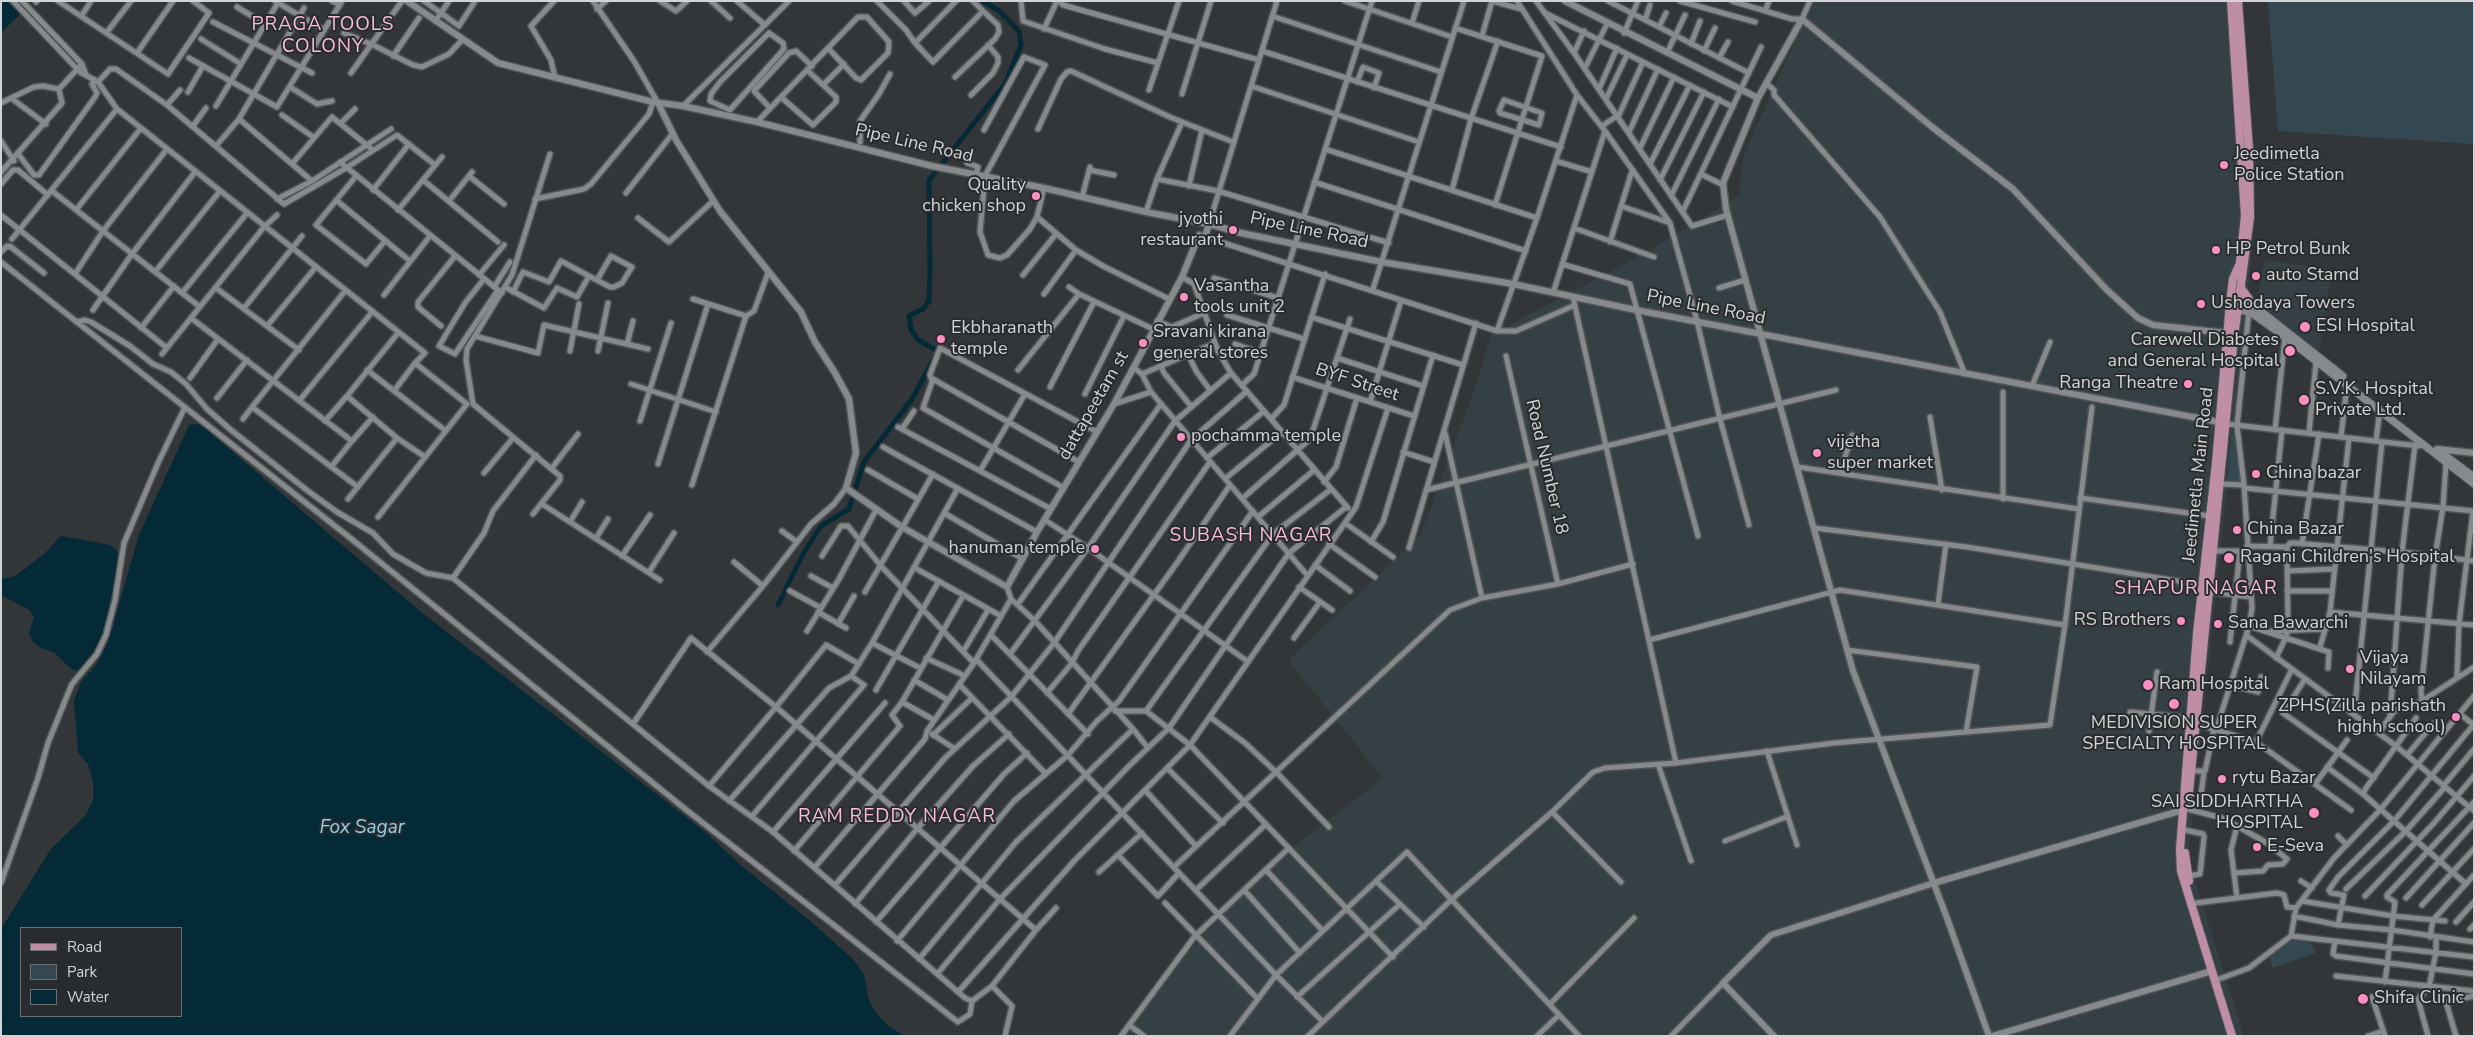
<!DOCTYPE html>
<style>
body{margin:0}
#map{position:relative;width:2475px;height:1037px;overflow:hidden;background:#333638;font-family:"Nunito Sans",sans-serif}
canvas{display:block}
.frame{position:absolute;inset:0;border:2px solid #d1d3d4;pointer-events:none}
.legend{position:absolute;left:20px;top:927px;width:162px;height:90px;box-sizing:border-box;background:#292c2e;border:1px solid #6c6f70;margin:0;padding:6px 9px;list-style:none;font-size:15px;color:#d1d3d4}
.legend li{display:flex;align-items:center;gap:10px;height:25px}
.legend b{width:25px;border:1px solid #6c6f70}
</style>
<div id="map">
<canvas width="2475" height="1037"></canvas>
<div class="frame"></div>
<ul class="legend">
<li><b style="height:6px;background:#be8ea5"></b>Road</li>
<li><b style="height:14px;background:#344851"></b>Park</li>
<li><b style="height:14px;background:#042a37"></b>Water</li>
</ul>
</div>
<script>
const c = document.querySelector('canvas').getContext('2d');
c.lineJoin = 'round';
function paint(path, color) { c.fillStyle = color; c.fill(path, 'evenodd'); }
const shape = rows => new Path2D(rows.map(r => 'M' + r).join(''));
function trace(path, color, width, dash) { c.strokeStyle = color; c.lineWidth = width; c.lineCap = dash ? 'butt' : 'round'; c.setLineDash(dash || []); c.stroke(path); }
function label(font, color, halo, rows, align = 'center') {
  c.font = font + ' "Nunito Sans",sans-serif'; c.lineWidth = 4; c.setLineDash([]); c.textBaseline = 'middle'; c.strokeStyle = halo; c.fillStyle = color; for (const [text, x, y, turn = 0] of rows) {
    c.save(); c.translate(x, y); c.rotate((+turn || 0) * Math.PI / 180); c.textAlign = isNaN(turn) ? turn : align; if (halo) c.strokeText(text, 0, 0); c.fillText(text, 0, 0); c.restore();
  }
}
const built = shape([
 [1813,1,2229,1,2240,221,2255,220,2188,858,2244,1036,1121,1036,1242,886,1383,778,1288,660,1420,536,1470,402,1491,335,1645,253,1739,196,1743,157],
 [2264,260,2332,269,2319,353,2257,301]
]);
const green = shape([
 [2268,1,2474,1,2474,144,2278,131],
 [2233,429,2243,484,2227,483],
 [2291,939,2310,940,2315,953,2273,968,2269,956]
]);
const water = shape([
 [1,1,11,1,21,13,1,33],
 [194,424,201,425,421,612,704,831,743,867,809,920,853,959,864,975,869,1000,876,1013,887,1025,904,1036,1,1036,1,929,50,850,86,815,93,800,93,782,88,764,78,753,74,701,81,682,96,665,108,642,139,535,189,425],
 [21,928,181,928,181,1016,21,1016],
 [61,536,110,545,117,550,119,559,109,624,94,655,81,670,76,671,69,667,55,653,39,647,33,642,29,633,34,617,29,610,1,595,1,579,15,576,44,554]
]);
const canal = shape([
 [778,605,803,554,821,526,849,509,864,462,912,399,938,351,918,340,911,330,909,316,923,309,929,301,930,274,929,180,1005,84,1021,45,1019,31,998,10,983,1]
]);
const minor = shape([
 [13,1,80,72,98,82,117,109],
 [22,1,82,64,86,75],
 [58,1,168,74,209,13,193,1],
 [275,1,324,30],
 [332,1,340,5],
 [424,1,441,13,449,1],
 [554,1,531,26,551,60,555,78],
 [593,1,634,61,658,103],
 [660,1,676,11,687,1],
 [711,1,730,18],
 [737,1,765,25],
 [877,1,906,30,915,43,933,62,983,11,973,1],
 [904,1,915,13,929,1],
 [1021,1,1023,21,1105,49,1158,63],
 [1059,1,1063,5,1259,60],
 [1345,1,1452,37],
 [1492,1,1521,9],
 [1517,1,1577,95,1605,131,1670,223,1697,321,1720,419,1749,525],
 [1536,1,1574,53,1692,226,1728,215],
 [1608,1,1749,73],
 [1680,1,1755,22],
 [1732,1,1792,19,1802,19,1810,1],
 [36,2,37,1],
 [237,7,265,24],
 [597,9,606,1],
 [1765,11,1769,1],
 [1545,13,1733,107],
 [82,15,91,1],
 [1272,16,1441,72],
 [1645,20,1650,5],
 [435,21,441,13,459,26,475,1],
 [213,22,312,73],
 [1412,23,1419,1],
 [1659,27,1666,13],
 [1455,28,1542,56,1495,205],
 [1044,29,1057,1],
 [107,32,131,1],
 [344,33,371,44,413,65,422,67,449,54,463,39],
 [769,33,783,43,784,49,730,110,710,101,711,94,720,82,769,33],
 [1624,33,1638,1],
 [1482,36,1492,1],
 [201,39,241,64],
 [915,43,956,1],
 [1691,44,1700,21],
 [1262,51,1561,147],
 [1704,51,1715,28],
 [137,53,173,1],
 [1574,53,1584,31],
 [1667,53,1685,15],
 [393,56,419,18],
 [189,58,277,107,342,1],
 [1719,58,1728,42],
 [1585,68,1607,24],
 [351,73,402,1],
 [955,77,995,39,999,32,998,25,983,11],
 [98,82,110,69,116,69,167,105,284,204,346,168,397,135,435,165],
 [1357,82,1363,67,1379,73,1374,88],
 [1767,84,1774,90,1774,95,1880,217,1940,312,1965,374],
 [823,85,844,64],
 [1251,86,1419,142],
 [290,87,317,104,332,101],
 [1599,89,1617,48],
 [1149,90,1179,1],
 [188,92,203,66],
 [1182,94,1211,1],
 [971,95,993,73,998,63,998,57,988,45],
 [782,98,813,125,836,102,836,97,807,70],
 [1606,99,1627,55],
 [1504,100,1542,113,1539,125,1500,113,1499,111,1504,100],
 [1,103,11,98],
 [167,105,180,90],
 [216,106,279,1],
 [683,106,789,1],
 [770,108,754,91,789,53,796,51,812,66],
 [282,115,313,137],
 [1618,117,1643,62],
 [239,119,304,8],
 [757,122,828,48,858,17,867,17,889,42,888,53,861,80,856,78,828,48],
 [341,123,355,109],
 [46,124,11,98,34,87,43,86,59,89,82,64],
 [193,126,206,108],
 [1602,126,1617,116],
 [1038,129,1061,79,1067,72,1071,71,1172,118,1233,142],
 [984,130,1024,57,1045,65,985,176,980,232,988,255,1000,258,1007,255,1030,229,1037,217,1044,188],
 [1629,132,1658,69],
 [1,141,14,161],
 [860,142,860,121,879,94,890,74],
 [216,146,239,119,312,181],
 [1640,148,1674,77],
 [1325,149,1537,218],
 [19,155,34,175,39,175,95,97,97,93,92,84,95,80],
 [970,155,967,163,978,167,976,174],
 [1556,161,1592,172],
 [340,162,502,293],
 [292,164,332,117,373,150],
 [1650,164,1690,85],
 [1089,170,1114,175],
 [1,172,62,103,59,90],
 [1701,174,1723,185],
 [356,176,316,225,366,264,385,241],
 [469,176,504,204],
 [1157,179,1218,191,1389,243],
 [423,180,498,242],
 [1660,180,1704,92],
 [1314,182,1526,251],
 [1,184,13,170,18,170,48,195],
 [1189,186,1202,130],
 [373,190,409,144],
 [1452,190,1471,119,1498,41],
 [52,191,200,307],
 [626,193,673,133],
 [1671,196,1719,99],
 [1082,197,1090,167],
 [277,199,312,181,391,129],
 [535,199,584,189,591,184,649,114,653,102],
 [336,200,410,261],
 [449,201,472,172],
 [1621,206,1670,223],
 [76,210,141,128],
 [398,210,442,157],
 [1683,211,1761,47],
 [1146,212,1157,179,1182,122],
 [1,215,167,348],
 [1037,217,1076,250,1103,266,1169,299],
 [638,218,669,242,713,201],
 [1209,224,1277,1],
 [1574,228,1654,257],
 [1205,237,1497,331,1516,331,1573,306],
 [12,239,117,109,425,353,415,363],
 [1610,242,1632,171],
 [1,252,7,246,11,247,44,273],
 [1,262,349,537,689,812,958,1022,970,1014,972,1001],
 [1562,264,1630,284,1698,536],
 [155,272,220,191],
 [75,274,103,231,167,149],
 [479,275,504,245],
 [1023,275,1056,234],
 [1182,277,1194,284,1218,351,1231,373,1348,508],
 [1214,278,1278,298],
 [484,279,465,303,439,346,455,354,498,290],
 [494,287,510,262],
 [505,287,544,308,557,288,577,297,589,276,610,287,614,287,622,283,632,267,611,256,597,280],
 [1069,287,1079,294],
 [216,288,299,350],
 [1719,288,1745,280],
 [1373,289,1464,1],
 [345,291,252,407,358,487],
 [513,292,523,272,549,282,561,261,589,276],
 [182,293,247,213],
 [1553,293,1605,131],
 [1044,294,1076,250],
 [384,295,430,236],
 [1573,297,1676,763],
 [693,299,746,316],
 [244,308,302,236],
 [93,310,132,254,195,172],
 [1227,315,1304,339],
 [1311,317,1463,365],
 [191,318,352,441,373,417],
 [1157,321,1172,327,1204,313],
 [77,322,85,320,91,322,130,346,153,364,171,372,186,384,207,409,231,430,308,491,337,512,373,533,393,554,426,573,453,578,709,786,773,832,965,998,972,1001,992,986,1036,930,776,707,709,786],
 [267,326,315,268],
 [441,326,418,307,418,302,455,256],
 [141,328,174,286],
 [1497,331,1537,218,1577,95],
 [398,333,347,396,397,438,425,457],
 [475,336,538,353,544,325,648,349],
 [627,344,633,321],
 [1235,344,1261,353],
 [570,351,579,304],
 [598,351,608,303],
 [162,354,264,227,277,215],
 [1188,354,1196,371,1210,390],
 [1506,356,1558,584],
 [1337,358,1423,386],
 [1161,366,1164,373,1191,406],
 [1134,368,1142,374,1151,392,1307,575],
 [367,370,446,431],
 [1018,370,1079,294,1153,329],
 [1142,374,1215,343],
 [1292,377,1414,416],
 [190,378,218,339],
 [933,379,923,408,1064,488],
 [631,384,716,412],
 [1242,385,1254,374,1372,1],
 [2032,386,2050,342],
 [1050,387,1094,302],
 [1085,394,1124,316],
 [217,398,247,360],
 [299,401,372,312],
 [1370,402,1401,301],
 [1114,404,1151,392],
 [1930,417,1942,490],
 [243,419,252,407],
 [1271,419,1284,405,1325,274],
 [325,421,347,396],
 [640,421,671,323],
 [2227,424,2419,446],
 [898,427,1051,509],
 [902,429,914,411],
 [2275,430,2285,337],
 [1445,433,1482,598],
 [2309,433,2316,362],
 [2341,437,2347,385],
 [2376,441,2380,409],
 [883,447,1037,532],
 [1403,452,1434,462],
 [1207,458,1264,411],
 [1079,462,931,378,930,375,940,348,1097,432],
 [658,464,708,304],
 [331,467,352,441],
 [1798,467,2079,509],
 [552,468,578,434],
 [868,470,918,499],
 [980,471,1025,394],
 [484,473,513,438],
 [1840,473,1852,435],
 [1226,478,1282,432],
 [1324,482,1336,467,1357,398],
 [2221,484,2244,485],
 [692,485,746,316,754,311,768,273],
 [2244,488,2474,511],
 [1426,490,1836,390],
 [1243,498,1310,439,1350,319],
 [2080,498,2210,516],
 [348,499,397,438],
 [2003,499,2003,392],
 [542,504,660,580],
 [944,513,1023,559],
 [533,514,560,480,560,476,473,404,466,360,467,349,512,275,550,154],
 [378,517,467,404,415,363,394,391],
 [1258,517,1313,471],
 [1045,520,1088,548,1247,661],
 [570,522,582,502],
 [1345,523,1393,557],
 [1815,528,1967,547,2203,585],
 [782,531,797,542],
 [596,538,608,519],
 [1371,542,1383,522,1433,355],
 [1329,544,1375,577],
 [2302,544,2319,434],
 [2247,546,2287,547,2290,543,2295,543,2411,553,2474,561],
 [2270,546,2282,430],
 [1409,548,1476,323],
 [2214,551,2242,551],
 [622,556,650,515],
 [822,556,841,526,848,526,881,566,974,663],
 [734,562,763,586],
 [1315,565,1350,591],
 [915,568,1001,616],
 [2287,571,2333,569],
 [649,572,674,533],
 [811,576,833,588],
 [453,578,484,533,493,511,536,455],
 [1299,587,1332,610],
 [790,591,821,608],
 [2287,591,2331,591],
 [865,592,933,474],
 [2210,592,2251,597],
 [1018,604,1161,404],
 [1938,604,1946,544],
 [818,612,846,628],
 [2330,612,2474,625],
 [838,624,854,596],
 [2249,626,2329,652,2328,668],
 [807,631,839,579,876,510],
 [2272,631,2326,629],
 [991,635,1088,734],
 [2246,635,2396,746,2474,811],
 [1294,638,1320,602],
 [1649,640,1840,590,2065,625],
 [2230,642,2240,551],
 [872,643,920,668],
 [2320,647,2330,612,2349,438],
 [964,650,988,610],
 [1847,650,1977,667,1966,732],
 [707,652,763,586,811,524,834,504,846,488],
 [1010,654,1088,548,1175,421,1231,373],
 [926,658,965,676],
 [2276,658,2286,637,2288,630,2287,547],
 [976,659,1276,975,1322,1021],
 [2457,677,2459,624,2473,511],
 [2305,679,2283,713,2374,778],
 [914,680,948,700],
 [959,684,1046,774],
 [2230,685,2258,692,2261,677],
 [876,690,939,581],
 [1047,693,1072,663,1078,651,1210,462],
 [2422,701,2421,691,2435,557,2443,507,2446,463],
 [902,702,934,720],
 [1115,711,1146,711,1190,745,1393,957],
 [1146,711,1273,534,1330,490],
 [2130,712,2191,718],
 [1068,714,1179,560,1230,485],
 [2460,714,2474,725],
 [2354,715,2382,442],
 [1210,717,1245,743,1276,772,1329,827],
 [2390,717,2402,552,2415,445],
 [633,724,691,638,776,707,826,645,859,664],
 [2196,724,2256,742,2351,810],
 [1133,729,1148,748],
 [2216,730,2249,626,2252,608,2244,485,2237,426,2249,311],
 [2149,731,2157,672],
 [2379,733,2394,711,2422,701,2474,667],
 [932,734,955,749],
 [933,735,972,698],
 [2256,742,2292,669],
 [1767,751,1797,845],
 [2407,755,2433,724],
 [1658,764,1691,861],
 [2327,767,2363,794,2466,884],
 [1167,768,1223,823],
 [2191,771,2205,771,2214,729],
 [2316,783,2347,740],
 [1145,790,1196,846],
 [2201,794,2204,772],
 [2363,794,2366,788,2416,718],
 [729,801,829,688,851,676,872,643,958,488],
 [2187,809,2222,818,2237,826,2267,843,2287,859,2283,864,2268,865,2263,871,2234,873],
 [1552,812,1621,882],
 [752,816,864,685,851,676],
 [2237,826,2231,850,2237,898],
 [2185,830,2203,834,2204,837,2200,874,2188,876],
 [773,832,885,703],
 [2338,836,2347,845],
 [1725,841,1786,817],
 [794,851,900,726,892,715,902,702,963,596],
 [1118,855,1158,896,1179,873],
 [815,867,925,739,927,731,974,663,1011,599,1007,587],
 [1174,867,1450,610,1482,598,1558,584,1633,564],
 [1266,870,1323,931],
 [1099,872,1142,833],
 [2301,881,2312,888],
 [1377,882,1424,927],
 [1,883,38,778,48,743,67,696,72,684,97,654,106,635,115,600,124,543,158,463,185,407],
 [835,885,945,758,1011,697,1054,643,1191,440,1247,391],
 [1197,889,1266,824],
 [2346,889,2406,831,2445,787,2444,785,2474,749],
 [1245,891,1300,953],
 [2365,896,2434,823,2474,776],
 [2406,898,2474,823],
 [2302,901,2393,916,2445,921],
 [1165,903,1257,998],
 [2196,903,2277,893,2284,895,2287,907,2296,908],
 [855,904,917,829,973,766,1009,734],
 [2422,905,2474,849],
 [2294,916,2338,925,2392,930,2474,942],
 [876,922,1004,774,1027,753],
 [2456,922,2474,902],
 [2338,925,2344,895,2331,893,2329,890,2338,877,2394,821,2474,724],
 [2470,929,2474,925],
 [1036,930,1056,908],
 [2291,936,2296,908,2334,858,2380,810,2474,696],
 [2430,937,2433,920,2474,875],
 [897,941,1014,801,1068,755,1097,721,1119,701,1253,511],
 [2335,941,2333,954,2336,956,2474,974],
 [919,959,1016,842,1133,729,1035,621,1011,599],
 [938,973,1000,899,1130,765,1169,728,1289,553,1346,507],
 [2336,976,2474,991],
 [2219,979,2249,968,2291,936,2474,957],
 [2385,982,2395,902,2387,897,2387,895,2474,802],
 [992,986,1012,1006,1005,1036],
 [959,991,1075,860,1190,745,1356,507,1388,408],
 [1297,997,1399,905],
 [2372,997,2385,1036],
 [1550,1004,1634,918],
 [1129,1025,1144,1036],
 [1121,1036,1195,936,1289,848],
 [1230,1036,1276,975,1407,852,1579,1036],
 [1308,1036,1452,899,1552,812,1593,772,1605,768,1676,763,1834,743,2050,725,2065,625,2092,407],
 [1537,1036,1559,1015],
 [1671,1036,1723,983],
 [2368,1036,2383,1031],
 [2428,1036,2418,999,2429,987,2436,952,2436,938],
 [2456,1036,2446,1002,2474,996]
]);
const tertiary = shape([
 [407,1,498,63,653,102,683,106,757,122,932,166,1044,188,1146,212,1209,224,1241,233,1382,262,1513,284,1636,310,2224,423],
 [1565,1,1758,98,1802,19,1932,127,2013,189,2107,290,2138,318,2153,325,2227,333],
 [1758,98,1723,183,1726,209,1853,671,1947,918,1989,1036],
 [658,103,676,140,720,211,801,312,815,342,835,373,849,399,856,453,846,488,902,527,1007,587,1037,532,1114,404,1182,277,1199,235,1205,237,1209,224],
 [2437,449,2474,453],
 [1774,1036,1723,983,1771,935,1934,883,2183,810],
 [1993,1036,2212,971]
]);
const secondary = shape([
 [2234,301,2253,305,2343,376],
 [2233,309,2250,312,2285,337,2474,484],
 [2438,450,2474,477]
]);
const primary = shape([
 [2231,1,2245,216,2240,263,2233,279,2230,303,2216,463,2197,634,2180,849,2181,871,2232,1036],
 [2241,288,2253,305],
 [2188,802,2234,337,2250,217,2249,149,2238,1],
 [2185,853,2189,881]
]);
const markers = [
 [2224,165,5,"#fc8fc2"],
 [1036,196,5,"#fc8fc2"],
 [1233,230,5,"#fc8fc2"],
 [2216,250,5,"#fc8fc2"],
 [2256,276,5,"#fc8fc2"],
 [1184,297,5,"#fc8fc2"],
 [2201,304,5,"#fc8fc2"],
 [2305,327,6,"#fc8fc2"],
 [941,339,5,"#fc8fc2"],
 [1143,343,5,"#fc8fc2"],
 [2290,351,6,"#fc8fc2"],
 [2188,384,5,"#fc8fc2"],
 [2304,400,6,"#fc8fc2"],
 [1181,437,5,"#fc8fc2"],
 [1817,453,5,"#fc8fc2"],
 [2256,474,5,"#fc8fc2"],
 [2237,530,5,"#fc8fc2"],
 [1095,549,5,"#fc8fc2"],
 [2229,558,6,"#fc8fc2"],
 [2181,621,5,"#fc8fc2"],
 [2218,624,5,"#fc8fc2"],
 [2350,669,5,"#fc8fc2"],
 [2148,685,6,"#fc8fc2"],
 [2174,704,6,"#fc8fc2"],
 [2456,717,5,"#fc8fc2"],
 [2222,779,5,"#fc8fc2"],
 [2314,813,6,"#fc8fc2"],
 [2257,847,5,"#fc8fc2"],
 [2363,999,6,"#fc8fc2"]
];
const streetNames = [
 ["Pipe Line Road",914,144,13],
 ["Pipe Line Road",1309,231,12],
 ["Pipe Line Road",1706,308,11],
 ["BYF Street",1357,383,18],
 ["dattapeetam st",1094,406,-60],
 ["Road Number 18",1546,467,77],
 ["Jeedimetla Main Road",2199,475,-84]
];
const poiNames = [
 ["Jeedimetla",2234,155],
 ["Police Station",2234,176],
 ["Quality",1026,186,"right"],
 ["chicken shop",1026,207,"right"],
 ["jyothi",1223,220,"right"],
 ["restaurant",1223,241,"right"],
 ["HP Petrol Bunk",2226,250],
 ["auto Stamd",2266,276],
 ["Vasantha",1194,287],
 ["tools unit 2",1194,308],
 ["Ushodaya Towers",2211,304],
 ["ESI Hospital",2316,327],
 ["Ekbharanath",951,329],
 ["temple",951,350],
 ["Sravani kirana",1153,333],
 ["general stores",1153,354],
 ["Carewell Diabetes",2279,341,"right"],
 ["and General Hospital",2279,362,"right"],
 ["Ranga Theatre",2178,384,"right"],
 ["S.V.K. Hospital",2315,390],
 ["Private Ltd.",2315,411],
 ["pochamma temple",1191,437],
 ["vijetha",1827,443],
 ["super market",1827,464],
 ["China bazar",2266,474],
 ["China Bazar",2247,530],
 ["hanuman temple",1085,549,"right"],
 ["Ragani Children's Hospital",2240,558],
 ["RS Brothers",2171,621,"right"],
 ["Sana Bawarchi",2228,624],
 ["Vijaya",2360,659],
 ["Nilayam",2360,680],
 ["Ram Hospital",2159,685],
 ["ZPHS(Zilla parishath",2446,707,"right"],
 ["highh school)",2446,728,"right"],
 ["MEDIVISION SUPER",2174,724,"center"],
 ["SPECIALTY HOSPITAL",2174,745,"center"],
 ["rytu Bazar",2232,779],
 ["SAI SIDDHARTHA",2303,803,"right"],
 ["HOSPITAL",2303,824,"right"],
 ["E-Seva",2267,847],
 ["Shifa Clinic",2374,999]
];
const neighbourhoodNames = [
 ["PRAGA TOOLS",323,25],
 ["COLONY",323,47],
 ["SUBASH NAGAR",1251,536],
 ["SHAPUR NAGAR",2196,589],
 ["RAM REDDY NAGAR",897,817]
];
const waterNames = [
 ["Fox Sagar",362,828]
];
paint(built, '#354044');
paint(green, '#344851');
paint(water, '#042a37');
trace(canal, '#042a37', 5);
trace(minor, '#515455', 8);
trace(tertiary, '#515455', 9);
trace(secondary, '#515455', 9);
trace(primary, '#515455', 10);
trace(minor, '#868a8c', 5);
trace(tertiary, '#868a8c', 6);
trace(secondary, '#868a8c', 7);
trace(primary, '#be8ea5', 8);
for (const [x, y, r, color] of markers) { const dot = new Path2D(); dot.arc(x, y, r, 0, 2 * Math.PI); c.fillStyle = color; c.fill(dot); trace(dot, '#292c2e', 2); }
label('18px', '#d1d3d4', '#292c2e', streetNames);
label('18px', '#d1d3d4', '#292c2e', poiNames, 'left');
c.letterSpacing = '1px';
label('19px', '#fbbcd7', '#292c2e', neighbourhoodNames);
c.letterSpacing = '0px';
label('italic 19px', '#90d2ee', '#292c2e', waterNames);
</script>
